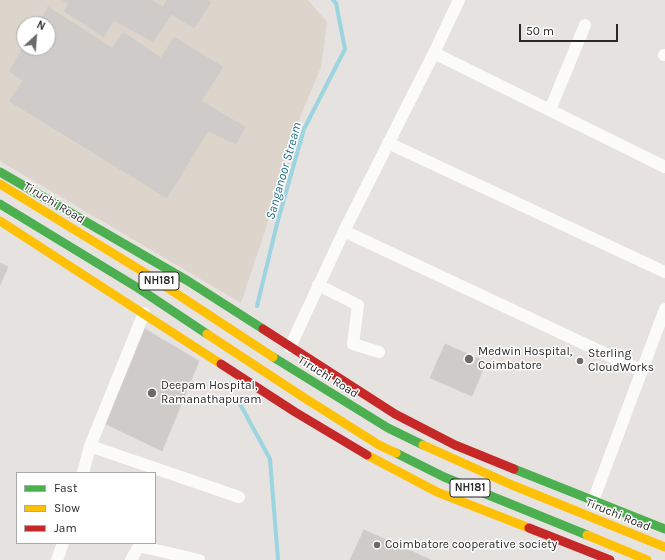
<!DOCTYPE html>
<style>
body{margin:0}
#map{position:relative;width:665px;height:560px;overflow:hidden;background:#e6e2df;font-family:Karla,sans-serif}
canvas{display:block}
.legend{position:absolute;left:16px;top:472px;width:140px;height:72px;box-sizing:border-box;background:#fff;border:1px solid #a9a9a9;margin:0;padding:5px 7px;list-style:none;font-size:12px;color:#292929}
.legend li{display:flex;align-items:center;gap:8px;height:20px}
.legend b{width:20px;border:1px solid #a9a9a9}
.north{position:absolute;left:16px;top:16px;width:40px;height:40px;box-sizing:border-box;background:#fff;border:1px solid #a9a9a9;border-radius:50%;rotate:26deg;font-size:11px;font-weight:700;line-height:16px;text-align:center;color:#292929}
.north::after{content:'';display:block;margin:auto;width:14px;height:18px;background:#6b6a69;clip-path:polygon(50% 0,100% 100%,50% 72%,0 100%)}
.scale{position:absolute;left:519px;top:24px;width:99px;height:18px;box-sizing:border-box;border:2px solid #292929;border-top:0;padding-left:5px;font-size:12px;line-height:14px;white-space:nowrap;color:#292929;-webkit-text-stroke:3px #fff;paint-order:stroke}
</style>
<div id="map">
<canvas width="665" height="560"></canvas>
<ul class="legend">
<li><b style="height:5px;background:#4caf50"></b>Fast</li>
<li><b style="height:5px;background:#ffc107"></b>Slow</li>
<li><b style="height:5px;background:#c62828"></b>Jam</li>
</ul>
<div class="north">N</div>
<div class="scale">50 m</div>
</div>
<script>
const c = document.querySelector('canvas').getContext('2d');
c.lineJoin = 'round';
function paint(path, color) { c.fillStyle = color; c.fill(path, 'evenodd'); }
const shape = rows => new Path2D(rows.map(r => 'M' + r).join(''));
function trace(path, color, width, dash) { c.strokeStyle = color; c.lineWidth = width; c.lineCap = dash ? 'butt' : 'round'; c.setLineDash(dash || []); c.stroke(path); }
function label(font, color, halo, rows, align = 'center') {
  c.font = font + ' Karla,sans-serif'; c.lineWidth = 3; c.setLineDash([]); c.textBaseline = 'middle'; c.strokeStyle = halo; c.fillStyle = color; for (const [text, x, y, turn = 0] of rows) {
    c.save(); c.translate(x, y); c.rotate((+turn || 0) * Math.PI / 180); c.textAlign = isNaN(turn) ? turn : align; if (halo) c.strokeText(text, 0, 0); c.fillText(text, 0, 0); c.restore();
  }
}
const education = shape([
 [0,0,308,0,327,22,321,67,292,137,268,222,241,303,0,161],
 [24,24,48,24,48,48,24,48]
]);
const stream = shape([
 [257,306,277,224,304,129,345,49,336,3,333,0],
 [240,404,270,459,278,560]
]);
const building = shape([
 [62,0,152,0,163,7,167,0,207,0,211,2,194,28,171,14,153,42,114,20,104,37,64,11,69,4,62,0],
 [48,7,112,48,123,32,161,58,174,37,223,67,201,101,245,127,236,144,208,131,167,198,9,101,23,81,9,71,24,46,24,48,48,48,48,24,38,24,48,7],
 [0,263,8,267,0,285,0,263],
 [145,329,199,361,162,451,106,424,145,329],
 [445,344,486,362,472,396,430,378,445,344],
 [364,530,431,560,350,560,364,530]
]);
const street = shape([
 [434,53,459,0],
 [664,55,665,55],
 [550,110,585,25],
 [388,143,665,272],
 [344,231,642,371],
 [318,285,358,305,353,344,379,352],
 [290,347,344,231,434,53,665,167],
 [90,446,239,497],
 [83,473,90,446,144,313],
 [593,501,665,309],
 [57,560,63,543],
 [131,560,139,546,199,560]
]);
const fast = shape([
 [0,172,188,281,263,329],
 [0,204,138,288,207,334],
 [273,357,388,428,423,445],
 [396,453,444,477,587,535],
 [514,469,665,529]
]);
const slow = shape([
 [0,184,145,273,273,357],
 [0,221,221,364],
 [207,334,303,397,379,445,396,453],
 [423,445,512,485,665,547],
 [367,455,437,492,529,528],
 [587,535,647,560]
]);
const jam = shape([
 [263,329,395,414,455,445,514,469],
 [221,364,295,412,367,455],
 [529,528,610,560]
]);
const markers = [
 [469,359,5,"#6b6a69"],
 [580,361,4,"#6b6a69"],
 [152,393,5,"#6b6a69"],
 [377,545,4,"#6b6a69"]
];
const shields = [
 [159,281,40],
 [470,488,40]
];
const shieldNames = [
 ["NH181",159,281],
 ["NH181",470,488]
];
const streetNames = [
 ["Tiruchi Road",54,203,31],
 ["Tiruchi Road",328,377,32],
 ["Tiruchi Road",618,515,22]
];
const poiNames = [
 ["Medwin Hospital,",478,352],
 ["Coimbatore",478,366],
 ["Sterling",588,354],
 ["CloudWorks",588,368],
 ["Deepam Hospital,",161,386],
 ["Ramanathapuram",161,400],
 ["Coimbatore cooperative society",385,545]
];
const waterNames = [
 ["Sanganoor Stream",284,171,-74]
];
paint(education, '#ddd4cc');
trace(stream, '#9cd4df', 4);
paint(building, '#cecbc8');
trace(building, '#d1cecb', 1);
trace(street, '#fbfbfa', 12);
trace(fast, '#4caf50', 9);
trace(slow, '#ffc107', 9);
trace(jam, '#c62828', 9);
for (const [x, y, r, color] of markers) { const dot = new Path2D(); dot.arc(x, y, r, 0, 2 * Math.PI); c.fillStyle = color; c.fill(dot); trace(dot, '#fff', 1.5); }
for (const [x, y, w] of shields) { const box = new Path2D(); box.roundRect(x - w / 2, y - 9, w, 18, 3); c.fillStyle = '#fff'; c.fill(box); trace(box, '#292929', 1); }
label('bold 11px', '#292929', null, shieldNames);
label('12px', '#292929', '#fff', streetNames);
label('12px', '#292929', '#fff', poiNames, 'left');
label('italic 13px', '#1e6e88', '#fff', waterNames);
</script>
